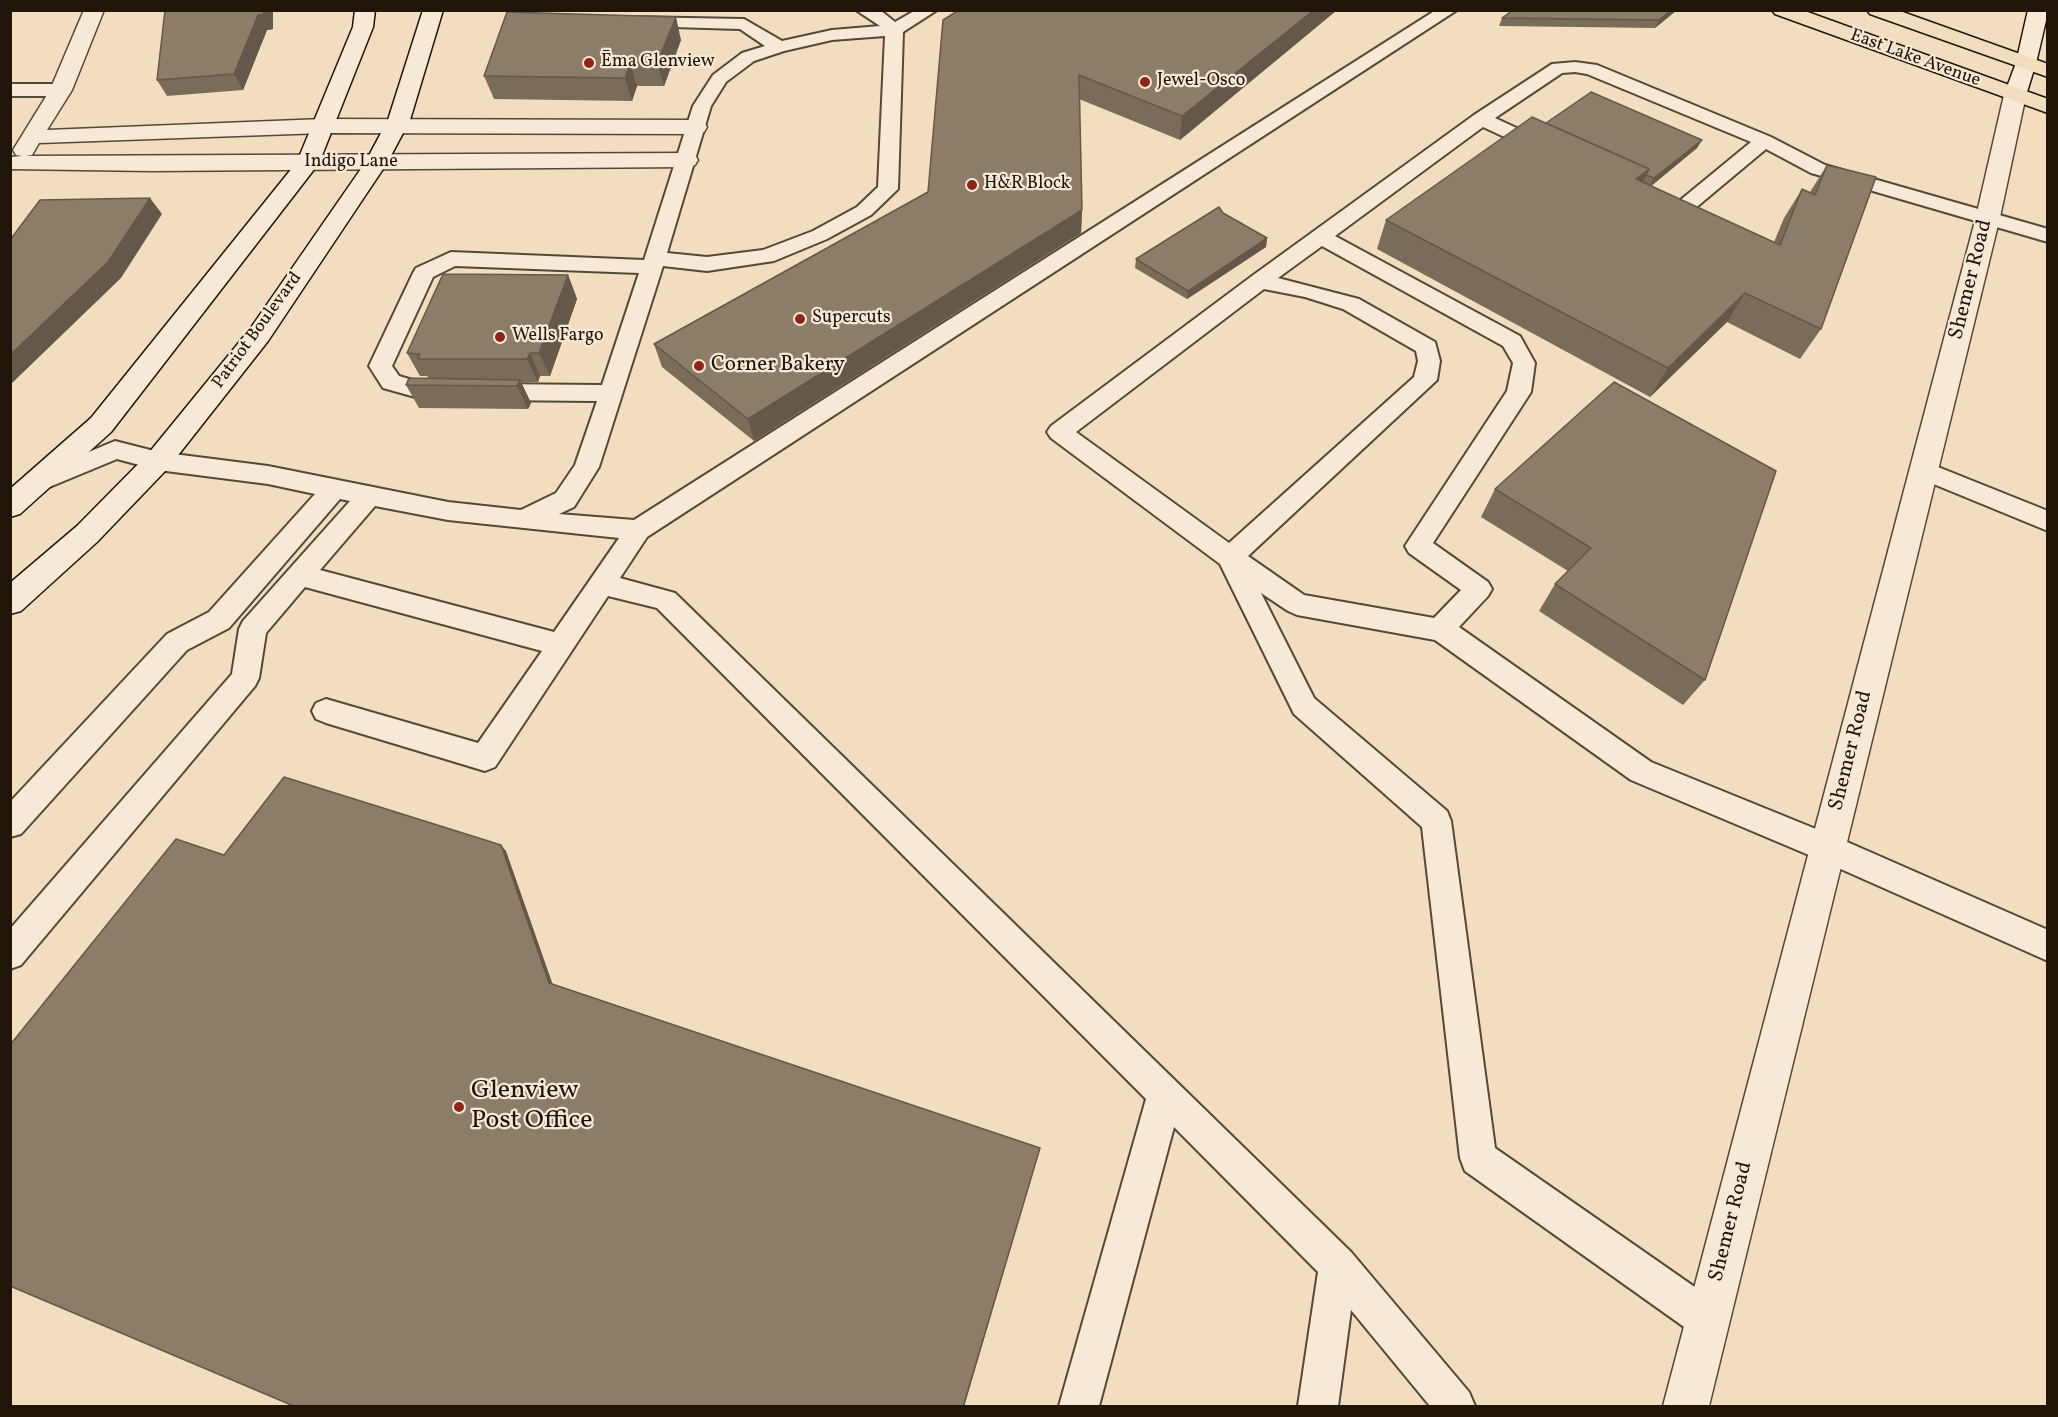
<!DOCTYPE html>
<meta charset="utf-8">
<style>
body{margin:0}
#map{position:relative;width:2058px;height:1417px;overflow:hidden;background:#f3ddbf;font-family:Vollkorn,serif}
canvas{display:block}
.frame{position:absolute;inset:0;border:12px solid #1f1609;pointer-events:none}
</style>
<div id="map">
<canvas width="2058" height="1417"></canvas>
<div class="frame"></div>
</div>
<script>
const c = document.querySelector('canvas').getContext('2d');
c.lineJoin = 'round';
const shape = rows => new Path2D(rows.map(r => 'M' + r).join(''));
function trace(path, color, width, dash) { c.strokeStyle = color; c.lineWidth = width; c.lineCap = dash ? 'butt' : 'round'; c.setLineDash(dash || []); c.stroke(path); }
function paint(path, color) { c.fillStyle = color; c.fill(path, 'evenodd'); }
function label(font, color, halo, rows, align = 'center') {
  c.font = font + ' Vollkorn,serif'; c.lineWidth = 4.5; c.setLineDash([]); c.textBaseline = 'middle'; c.strokeStyle = halo; c.fillStyle = color; for (const [text, x, y, turn = 0] of rows) {
    c.save(); c.translate(x, y); c.rotate((+turn || 0) * Math.PI / 180); c.textAlign = isNaN(turn) ? turn : align; if (halo) c.strokeText(text, 0, 0); c.fillText(text, 0, 0); c.restore();
  }
}
const service = shape([
 [856,10,880,10,895,22,916,10,937,10,903,32,898,189,871,215,827,239,774,261,707,271,663,266,599,467,574,507,559,514,634,520,1436,10,1457,10,647,537,620,578,675,593,1351,1252,1469,1392,1475,1406,1430,1406,1351,1310,1338,1406,1298,1406,1318,1272,1174,1127,1099,1406,1059,1406,1146,1099,657,608,608,596,495,767,485,771,326,723,316,719,312,711,316,703,326,699,478,743,542,651,305,587,266,633,259,678,255,686,21,965,10,969,10,929,232,674,239,629,243,621,350,501,340,499,229,628,187,650,21,834,10,837,10,802,167,634,209,612,315,494,268,484,158,470,117,459,35,493,26,490,23,484,26,478,115,441,158,452,268,466,448,502,521,510,556,493,575,465,597,401,488,400,480,398,476,392,480,386,488,384,602,385,639,273,455,266,433,277,392,366,399,376,426,384,445,384,453,386,457,392,453,398,445,400,426,400,383,388,369,366,413,273,416,268,451,252,644,260,693,106,713,75,742,53,765,46,740,29,638,26,632,25,629,21,632,17,744,19,782,41,832,30,880,26,856,10],
 [885,36,878,187,857,207,813,231,763,250,707,257,667,253,711,106,726,82,754,61,784,51,832,40,885,36],
 [375,506,448,520,619,538,554,632,320,570,375,506],
 [1575,62,1597,65,1771,137,1825,165,2048,229,2048,242,1811,173,1766,149,1687,215,1673,215,1649,204,1646,200,1649,196,1656,194,1678,202,1751,142,1587,74,1575,72,1562,73,1495,118,1553,145,1556,149,1553,153,1539,153,1483,127,1335,236,1520,336,1535,363,1531,392,1433,543,1488,582,1492,589,1488,596,1459,627,1651,762,1838,838,2048,930,2048,961,1816,858,1631,780,1435,640,1297,615,1288,611,1261,593,1314,698,1447,811,1451,821,1495,1148,1722,1306,1727,1320,1722,1334,1708,1339,1694,1334,1465,1171,1460,1158,1422,827,1294,714,1220,564,1051,438,1047,432,1051,426,1252,276,1474,115,1552,64,1575,62],
 [1322,246,1503,346,1513,363,1507,391,1405,546,1409,553,1461,590,1434,618,1304,595,1248,556,1437,380,1440,361,1435,342,1359,299,1278,278,1322,246],
 [1264,289,1305,297,1343,309,1416,351,1418,361,1414,377,1229,543,1076,432,1264,289],
 [10,84,61,84,68,86,70,90,68,94,61,96,10,96,10,84],
 [1923,461,2048,511,2048,531,1914,476,1911,470,1914,464,1923,461]
]);
const minor = shape([
 [84,10,104,10,72,90,47,130,323,119,696,120,704,122,707,127,704,132,696,134,323,133,39,143,32,155,26,156,687,153,695,155,698,160,695,165,687,167,152,171,10,169,10,157,22,156,16,155,13,150,50,90,84,10],
 [2015,89,2023,90,2026,95,2000,217,1709,1406,1663,1406,1976,217,2004,95,2007,90,2015,89]
]);
const secondary = shape([
 [355,10,375,10,373,27,319,163,111,432,20,514,10,517,10,489,91,418,297,162,353,27,355,10],
 [423,10,443,10,410,120,387,163,268,341,168,468,97,542,21,611,10,614,10,583,77,526,148,454,250,329,365,163,388,120,423,10],
 [2028,10,2048,12,2036,63,2026,95,2023,100,2015,101,2007,100,2004,95,2016,63,2028,10]
]);
const primary = shape([
 [1772,10,1802,10,2048,99,2048,113,1775,14,1772,10],
 [1867,10,1897,10,2048,64,2048,77,1870,14,1867,10]
]);
const wall = shape([
 [165,10,273,10,273,29,267,30,243,90,167,96,157,80],
 [959,10,1337,10,1180,140,1079,99,1082,210,1081,233,754,441,662,367,654,344,928,192],
 [1513,10,1677,10,1655,28,1499,26,1502,18],
 [681,40,664,86,637,86,632,101,494,99,484,76],
 [1702,140,1697,148,1651,186,1774,242,1784,218,1802,189,1810,192,1827,165,1821,329,1800,359,1727,322,1650,397,1377,249,1386,220],
 [1223,213,1267,238,1266,247,1187,299,1135,268,1136,259],
 [568,275,577,299,550,376,540,376,538,382,521,382,531,403,528,409,419,408,406,385,429,379,427,376,420,376,407,353],
 [1776,471,1705,680,1683,705,1539,611,1555,584,1568,571,1481,517,1495,489]
]);
const shadedWall = shape([
 [264,10,273,10,273,29,267,30,243,90,234,74,258,15],
 [1314,10,1337,10,1180,140,1182,116],
 [1671,10,1677,10,1655,28,1659,20],
 [676,17,681,40,664,86,657,63],
 [630,63,637,86,632,101,625,78],
 [1702,140,1697,148,1650,187,1654,178],
 [1649,169,1635,199,1636,179],
 [150,198,162,214,121,278,10,385,10,355],
 [1082,210,1081,233,754,441,748,419],
 [1267,238,1266,247,1187,299,1188,291],
 [568,275,577,299,550,376,539,353],
 [1745,293,1727,322,1650,397,1668,368],
 [530,353,540,376,538,382,527,359],
 [520,380,531,403,528,409,517,386],
 [501,845,506,851,554,988,549,983],
 [1040,1148,1039,1151,964,1407,963,1407]
]);
const building = shape([
 [165,10,264,10,264,14,258,15,234,74,157,80,165,10],
 [959,10,1314,10,1182,116,1079,75,1082,210,748,419,654,344,928,192,943,20,959,10],
 [1513,10,1671,10,1659,20,1502,18,1513,10],
 [507,12,676,17,657,63,630,63,625,78,484,76,507,12],
 [1591,92,1702,140,1654,178,1646,175,1649,169,1546,123,1591,92],
 [1532,117,1649,169,1636,179,1780,245,1802,189,1815,195,1827,165,1876,177,1821,329,1745,293,1668,368,1386,220,1532,117],
 [150,198,108,262,10,355,10,240,40,200,150,198],
 [1219,207,1223,213,1267,238,1188,291,1136,259,1219,207],
 [443,274,568,275,539,353,530,353,527,359,418,359,420,354,407,353,443,274],
 [409,378,520,380,517,386,406,385,409,378],
 [1614,382,1776,471,1705,680,1555,584,1591,548,1495,489,1614,382],
 [284,777,501,845,549,983,1040,1148,963,1407,296,1407,10,1286,10,1045,176,839,224,855,284,777]
]);
const markers = [
 [589,63,6,"#8f2418"],
 [1145,82,6,"#8f2418"],
 [972,185,6,"#8f2418"],
 [800,319,6,"#8f2418"],
 [500,337,6,"#8f2418"],
 [699,366,6,"#8f2418"],
 [459,1107,6,"#8f2418"]
];
const farStreetnames = [
 ["East Lake Avenue",1915,59,20],
 ["Indigo Lane",351,163],
 ["Patriot Boulevard",258,331,-54]
];
const farPoinames = [
 ["Ēma Glenview",601,63],
 ["Jewel-Osco",1157,82],
 ["H&R Block",984,185],
 ["Supercuts",812,319],
 ["Wells Fargo",512,337]
];
const streetNames = [
 ["Shemer Road",1972,280,-76],
 ["Shemer Road",1852,751,-76],
 ["Shemer Road",1732,1222,-76]
];
const poiNames = [
 ["Corner Bakery",711,366]
];
const nearPoinames = [
 ["Glenview",471,1092],
 ["Post Office",471,1122]
];
trace(service, '#544836', 4);
trace(minor, '#544836', 3);
trace(secondary, '#1f1609', 3);
trace(primary, '#1f1609', 3);
paint(service, '#f7e9d5');
paint(minor, '#f7e9d5');
paint(secondary, '#f7e9d5');
paint(primary, '#f3ddbf');
paint(wall, '#796c59');
paint(shadedWall, '#635849');
paint(building, '#8d7d68');
trace(building, '#635849', 1.5);
for (const [x, y, r, color] of markers) { const dot = new Path2D(); dot.arc(x, y, r, 0, 2 * Math.PI); c.fillStyle = color; c.fill(dot); trace(dot, '#f7e9d5', 2); }
label('18px', '#1f1609', '#f7e9d5', farStreetnames);
label('18px', '#1f1609', '#f7e9d5', farPoinames, 'left');
label('21px', '#1f1609', '#f7e9d5', streetNames);
label('21px', '#1f1609', '#f7e9d5', poiNames, 'left');
label('26px', '#1f1609', '#f7e9d5', nearPoinames, 'left');
</script>
